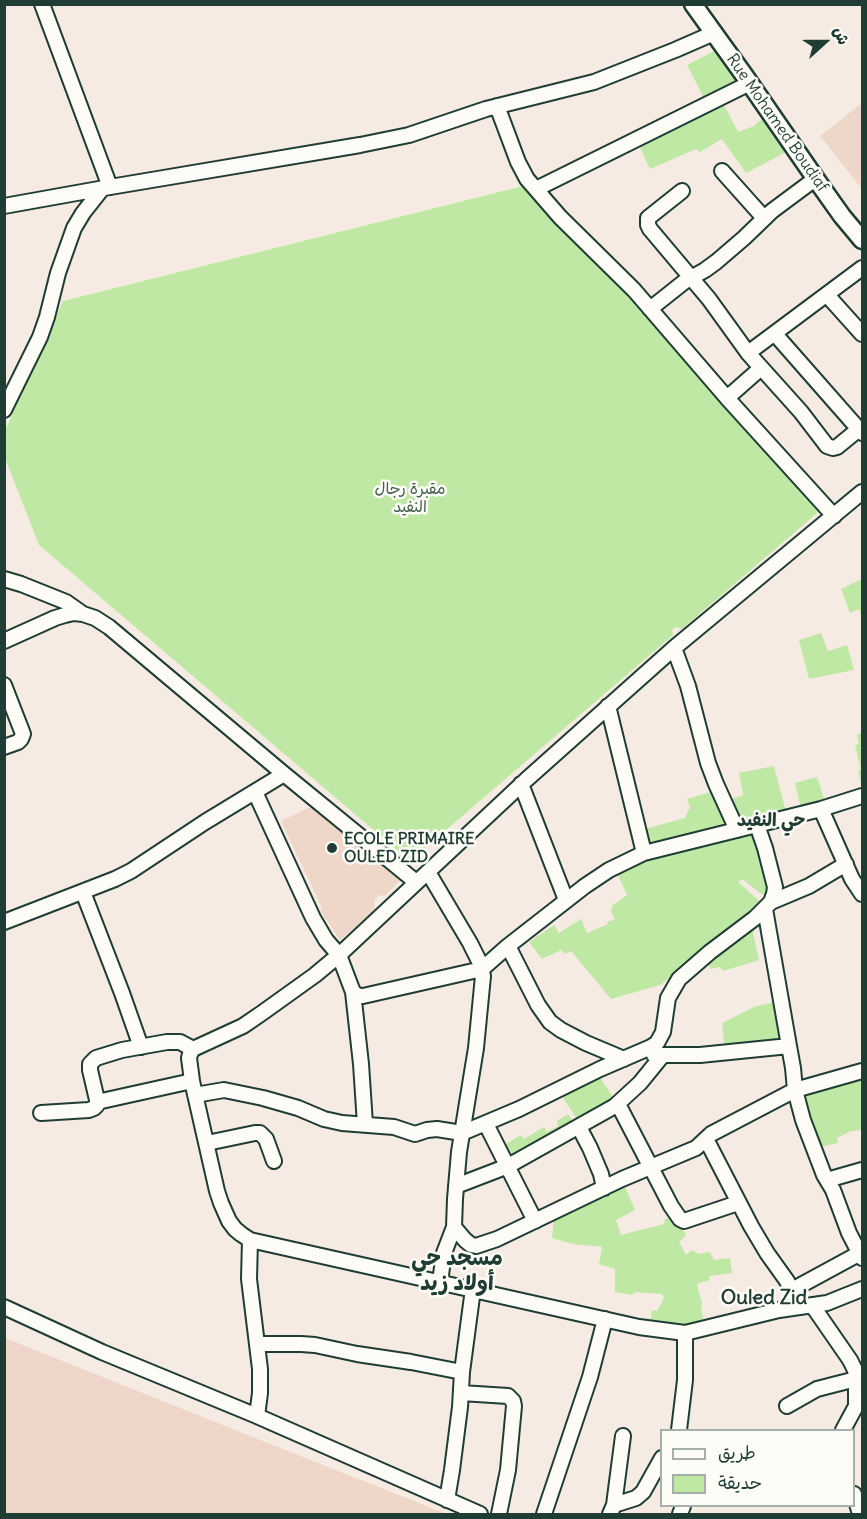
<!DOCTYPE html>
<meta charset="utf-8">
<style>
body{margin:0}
#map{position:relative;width:867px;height:1519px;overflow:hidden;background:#f6ebe2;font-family:Delius,"Playpen Sans Arabic",sans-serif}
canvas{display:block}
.frame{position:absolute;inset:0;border:6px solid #1f3d34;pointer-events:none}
.legend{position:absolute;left:660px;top:1429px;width:195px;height:78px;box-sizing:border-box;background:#fdfcf7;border:2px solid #a4b0a9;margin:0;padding:8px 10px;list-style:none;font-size:18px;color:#1f3d34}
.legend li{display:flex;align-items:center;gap:12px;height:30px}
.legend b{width:30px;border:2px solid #a4b0a9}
.north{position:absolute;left:795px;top:12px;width:60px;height:60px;-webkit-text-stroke:4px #fdfcf7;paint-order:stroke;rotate:69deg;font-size:16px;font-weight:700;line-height:24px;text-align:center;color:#1f3d34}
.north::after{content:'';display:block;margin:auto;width:21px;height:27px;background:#1f3d34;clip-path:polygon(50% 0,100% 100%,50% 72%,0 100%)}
</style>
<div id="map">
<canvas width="867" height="1519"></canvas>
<div class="frame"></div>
<ul class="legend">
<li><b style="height:8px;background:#fdfcf7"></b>طريق</li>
<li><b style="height:16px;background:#bfe8a4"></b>حديقة</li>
</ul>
<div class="north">ش</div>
</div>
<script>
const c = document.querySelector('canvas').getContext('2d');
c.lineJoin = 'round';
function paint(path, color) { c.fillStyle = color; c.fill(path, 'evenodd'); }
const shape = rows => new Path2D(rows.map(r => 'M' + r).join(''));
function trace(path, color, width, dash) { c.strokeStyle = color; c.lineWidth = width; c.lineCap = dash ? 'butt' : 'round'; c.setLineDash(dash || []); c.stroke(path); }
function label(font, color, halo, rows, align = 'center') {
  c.font = font + ' Delius,"Playpen Sans Arabic",sans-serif'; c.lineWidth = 5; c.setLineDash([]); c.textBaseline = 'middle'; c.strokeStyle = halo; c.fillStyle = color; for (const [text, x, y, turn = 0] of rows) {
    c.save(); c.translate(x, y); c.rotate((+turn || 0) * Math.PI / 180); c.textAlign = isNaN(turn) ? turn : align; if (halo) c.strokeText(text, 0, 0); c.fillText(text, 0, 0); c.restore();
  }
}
const built = shape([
 [862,103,862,189,820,136],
 [319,803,403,878,385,896,379,895,375,899,374,911,340,940,320,910,322,908,281,821],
 [5,1338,343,1473,447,1514,5,1514]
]);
const green = shape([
 [720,48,742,80,705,100,687,65],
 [722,101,738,132,754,126,766,115,790,150,746,173,722,139,700,152,696,149,650,169,638,143],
 [527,185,624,285,823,508,682,629,676,627,672,630,673,635,410,861,39,545,5,458,4,433,63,301],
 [862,579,862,619,859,609,850,613,841,589],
 [821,633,828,651,847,645,854,670,809,679,799,640],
 [862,733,862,786,858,771,861,769,855,746,859,743,857,735],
 [774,766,786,812,754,821,739,819,729,800,743,795,739,773],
 [817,777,825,802,801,809,795,783],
 [714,791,732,825,650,849,645,829,685,818,690,807,687,799],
 [754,830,775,876,767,896,760,893,742,879,738,882,764,905,724,933,673,976,660,985,611,999,571,951,565,954,561,950,542,959,529,942,554,925,559,933,581,919,587,933,608,924,607,922,615,919,611,912,612,906,627,895,618,875,642,859],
 [752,928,759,960,723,971,720,967,711,969,708,964,702,969,700,967],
 [778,1001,786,1041,725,1050,722,1023,754,1007],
 [598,1074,616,1102,580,1124,560,1093],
 [862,1075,862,1130,851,1131,837,1138,838,1143,816,1148,800,1091],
 [568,1114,576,1125,512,1159,504,1145,521,1135,524,1139,544,1127,547,1132,558,1126,557,1121],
 [623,1182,635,1210,616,1220,621,1235,664,1224,665,1219,672,1217,679,1223,686,1235,679,1242,686,1255,692,1250,699,1254,710,1252,714,1260,730,1258,732,1273,709,1276,710,1280,697,1284,702,1304,701,1308,704,1323,680,1327,650,1322,652,1310,657,1311,664,1298,662,1294,635,1292,632,1295,615,1292,615,1269,599,1264,602,1247,573,1244,552,1238,554,1217]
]);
const minor = shape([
 [42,4,110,187],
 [497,106,518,162,527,179,560,217,634,290,727,398,834,516],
 [722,171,764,218],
 [536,189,750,83],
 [682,191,648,218,648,225,650,229,709,299,748,353,801,412,827,446,833,448,837,447,859,429],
 [4,206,110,187,360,145,409,135,486,109,594,82,675,50,714,33],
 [827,295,862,334],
 [650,309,684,282,705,270,716,262,744,238,772,211,815,179],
 [775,334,862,433],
 [748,353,862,268],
 [727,398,761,368],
 [4,410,40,337,47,317,58,273,74,228,83,213,102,189],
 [862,492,674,648,526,780,339,955,315,975,262,1013,243,1026,193,1049,190,1054,189,1058,192,1081,217,1191,221,1203,229,1221,235,1229,241,1234,250,1240,639,1327,685,1333,779,1310,827,1303,862,1289],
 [4,579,21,584,66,602,83,614],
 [4,641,55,618,65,615,74,613,83,614,95,618,109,627,284,774,416,882],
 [674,648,688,686,708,763,716,784,737,830],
 [4,685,23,734,21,739,18,742,4,747],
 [608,706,644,853],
 [521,784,566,900],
 [255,792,313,918,326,940,339,955,353,992,359,996,363,996,482,969,508,946,585,886,609,870,644,853,821,809,862,796],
 [821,809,852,879,862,894],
 [428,872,470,943,480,963,483,976,476,1048,459,1152,455,1199,454,1227,444,1253,440,1282],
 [83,892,122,993,141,1047],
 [771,902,809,886,846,864],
 [765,909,789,1046,793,1068,795,1090,803,1120,824,1175,833,1190,849,1233,862,1258],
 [4,922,115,879,131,871,205,822,284,774],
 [508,946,538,1005,550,1022,561,1030,586,1043,624,1059],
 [353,992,361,1064,365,1124],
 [654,1055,700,1055,789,1046],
 [195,1095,224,1090,263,1098,298,1108,324,1119,342,1123,394,1127,415,1134,427,1130,437,1129,462,1133,519,1109,600,1069,651,1047,657,1043,663,1032,668,998,679,979,710,952,755,918,771,902,774,894,775,887,765,848,757,825],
 [97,1102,192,1081],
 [618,1104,671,1206,680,1219,684,1221,738,1203],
 [41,1113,89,1110,94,1108,97,1105,97,1100,90,1070,90,1064,96,1058,122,1050,167,1042,180,1042,193,1049],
 [486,1124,535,1221],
 [579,1127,590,1148,601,1174,604,1188],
 [706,1139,751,1226,767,1253,787,1281,799,1306],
 [207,1143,255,1133,260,1133,266,1139,274,1161],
 [827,1180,862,1170],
 [456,1186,508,1166,615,1106,640,1083,662,1056],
 [454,1227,465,1240,471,1245,476,1246,497,1239,622,1179,696,1148,711,1134,795,1090,862,1071],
 [250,1240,249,1279,260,1369,260,1393,257,1416],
 [792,1290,862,1252],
 [812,1305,850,1360,855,1370,856,1379,856,1406,843,1430],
 [4,1307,102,1352,257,1416,480,1514],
 [258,1344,301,1344,315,1345,357,1354,411,1362,462,1372],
 [461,1393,508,1396,513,1401,514,1406,508,1470,499,1514],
 [787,1406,817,1389,856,1379],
 [679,1430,685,1380,685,1333],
 [854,1494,860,1514],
 [447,1500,452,1470,460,1407,462,1372,473,1289],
 [614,1505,623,1436],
 [544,1514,590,1377,605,1319],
 [610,1514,614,1505,636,1498,643,1492,662,1458],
 [680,1514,683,1506]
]);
const major = shape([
 [693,4,744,75,820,185,842,216,862,240]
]);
const markers = [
 [332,848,6,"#1f3d34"]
];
const streetNames = [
 ["Rue Mohamed Boudiaf",777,123,55]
];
const parkNames = [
 ["مقبرة رجال",410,489],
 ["النفيد",410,507]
];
const poiNames = [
 ["ECOLE PRIMAIRE",344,839],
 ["OULED ZID",344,857]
];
const neighbourhoodNames = [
 ["حي النفيد",771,821]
];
const quarterNames = [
 ["Ouled Zid",764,1298]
];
const districtNames = [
 ["مسجد حي",457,1259],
 ["أولاد زيد",457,1284]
];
paint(built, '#eed7c8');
paint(green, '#bfe8a4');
trace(minor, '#1f3d34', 18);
trace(major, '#1f3d34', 21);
trace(minor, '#fdfcf7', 14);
trace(major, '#fdfcf7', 16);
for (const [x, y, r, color] of markers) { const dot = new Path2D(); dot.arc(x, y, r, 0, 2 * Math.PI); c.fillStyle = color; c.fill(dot); trace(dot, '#fdfcf7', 2); }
label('16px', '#1f3d34', '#fdfcf7', streetNames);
label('16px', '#3f5f4a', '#fdfcf7', parkNames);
label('bold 16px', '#1f3d34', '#fdfcf7', poiNames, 'left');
label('bold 18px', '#1f3d34', '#fdfcf7', neighbourhoodNames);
label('bold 20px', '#1f3d34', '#fdfcf7', quarterNames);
label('bold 22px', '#1f3d34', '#fdfcf7', districtNames);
</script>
